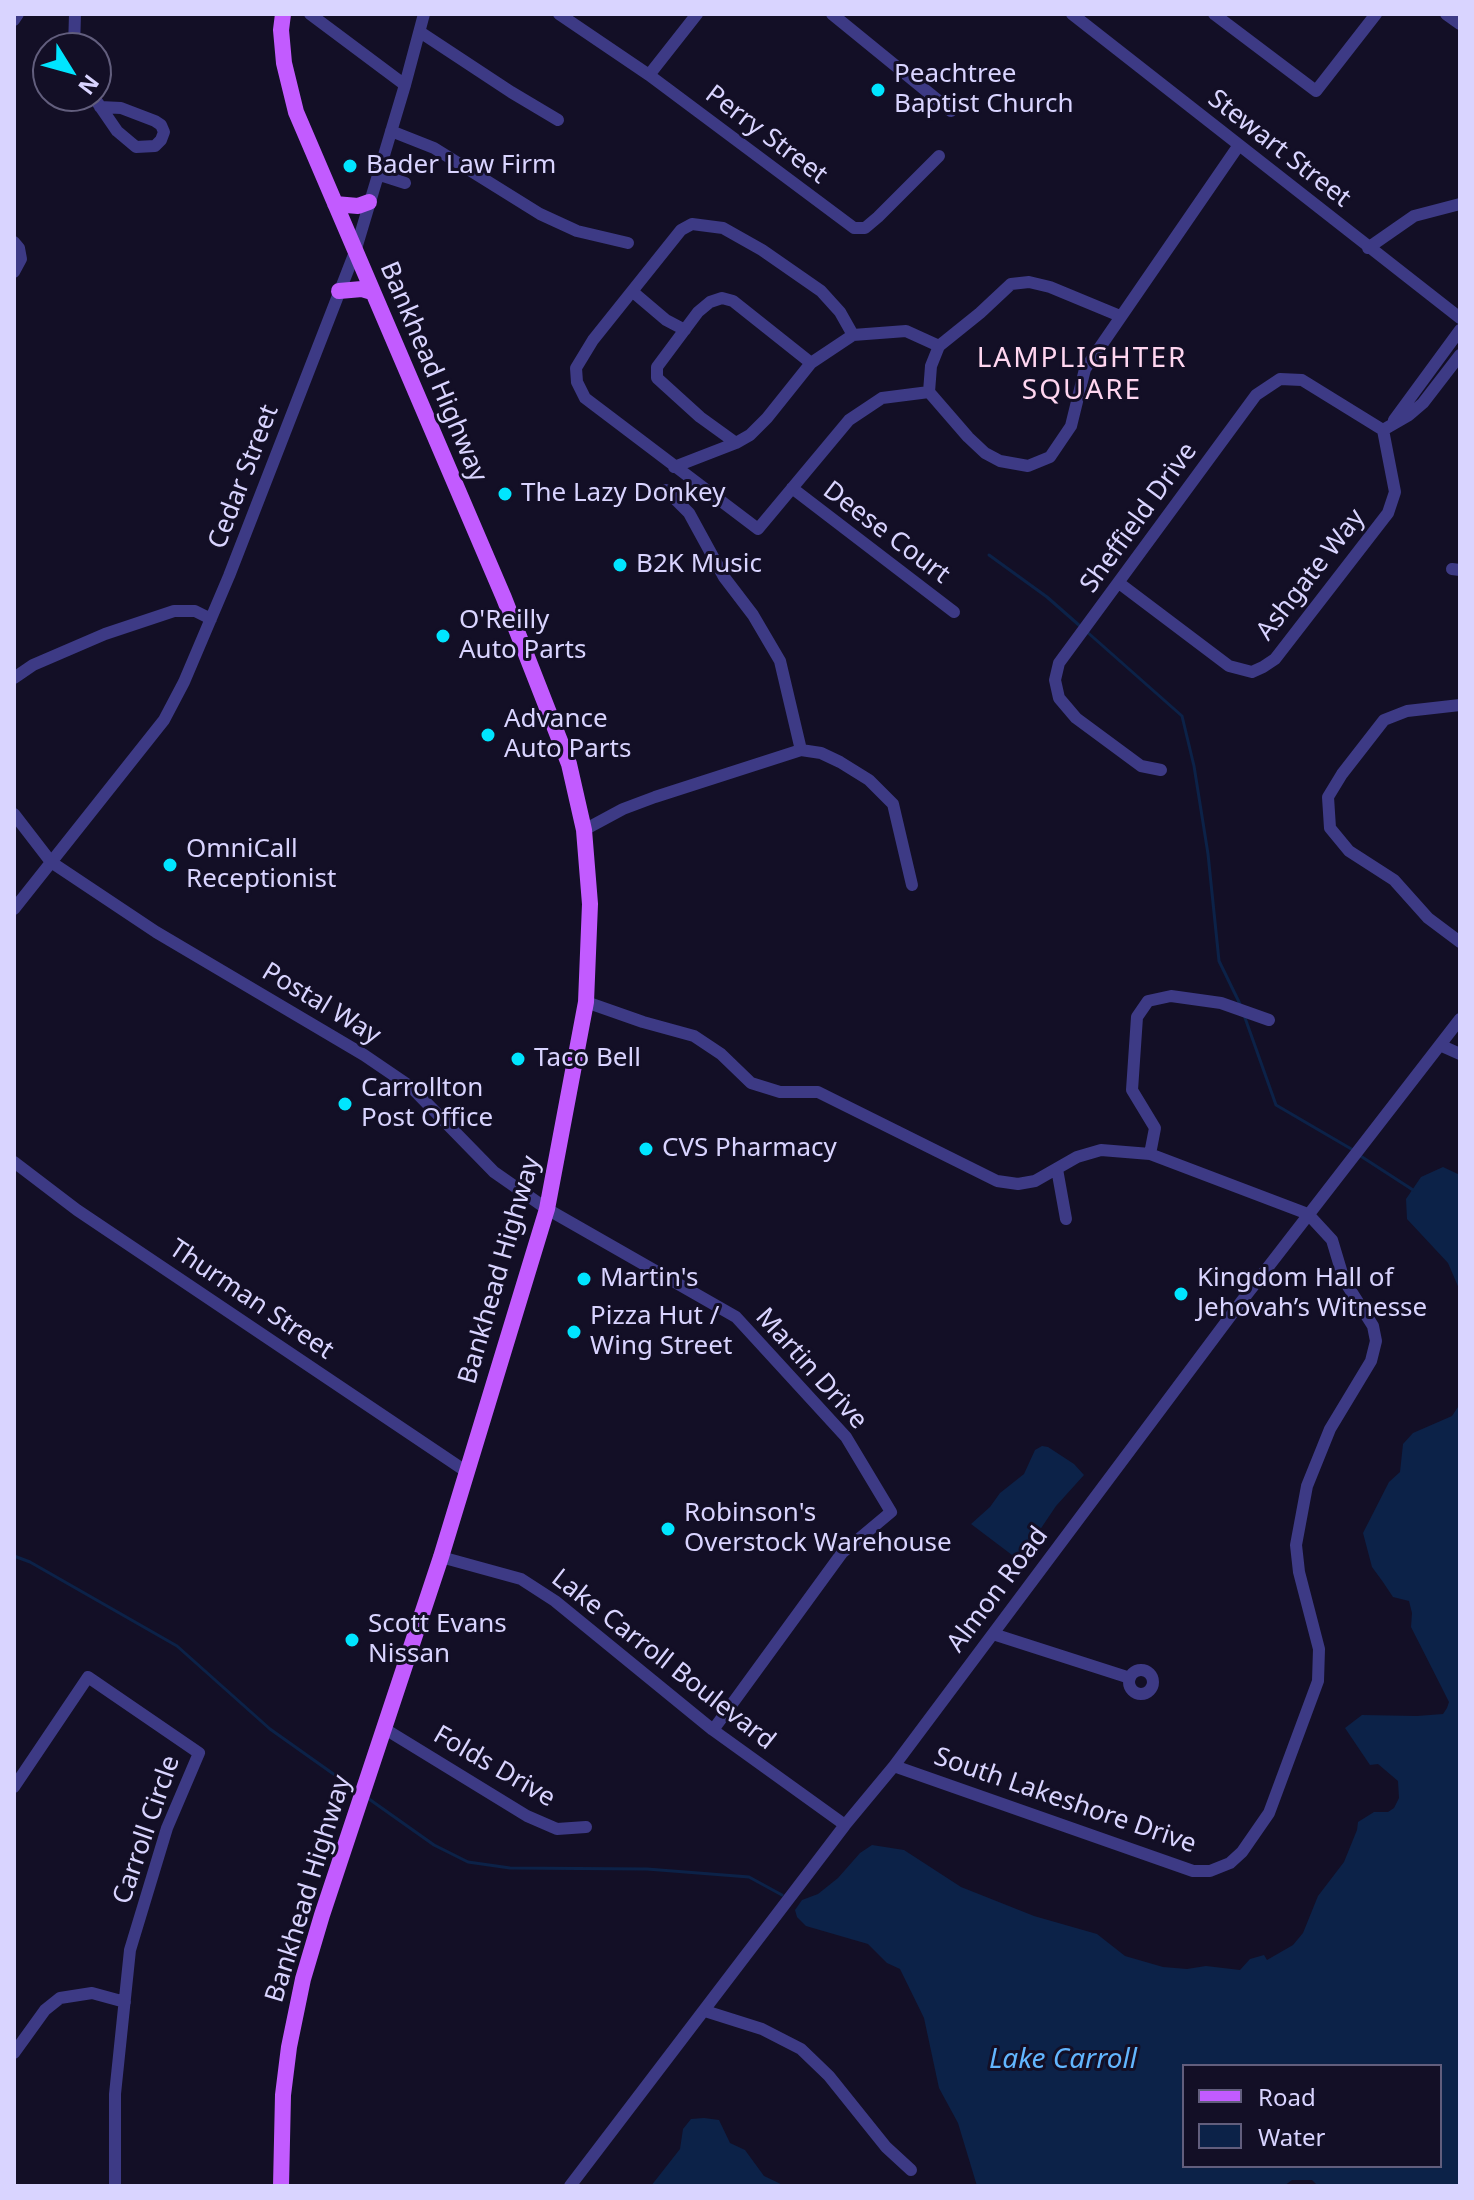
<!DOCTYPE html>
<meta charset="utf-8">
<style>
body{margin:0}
#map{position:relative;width:1474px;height:2200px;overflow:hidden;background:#130f26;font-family:"Noto Sans",sans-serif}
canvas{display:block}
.frame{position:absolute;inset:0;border:16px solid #d9d4ff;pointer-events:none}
.legend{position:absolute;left:1182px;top:2064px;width:260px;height:104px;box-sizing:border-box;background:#130f26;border:2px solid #625e7d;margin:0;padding:10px 14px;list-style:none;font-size:24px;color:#d9d4ff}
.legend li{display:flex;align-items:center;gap:16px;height:40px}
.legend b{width:40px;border:2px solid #625e7d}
.north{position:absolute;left:32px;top:32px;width:80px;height:80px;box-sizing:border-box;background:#130f26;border:2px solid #625e7d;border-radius:50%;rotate:127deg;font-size:22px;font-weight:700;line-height:32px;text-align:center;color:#d9d4ff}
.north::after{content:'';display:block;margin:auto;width:28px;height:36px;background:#00e5ff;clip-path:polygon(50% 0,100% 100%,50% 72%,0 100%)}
</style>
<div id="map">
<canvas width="1474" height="2200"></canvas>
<div class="frame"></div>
<ul class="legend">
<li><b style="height:10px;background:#c25bff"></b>Road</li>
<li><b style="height:22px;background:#0c2248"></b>Water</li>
</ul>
<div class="north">N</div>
</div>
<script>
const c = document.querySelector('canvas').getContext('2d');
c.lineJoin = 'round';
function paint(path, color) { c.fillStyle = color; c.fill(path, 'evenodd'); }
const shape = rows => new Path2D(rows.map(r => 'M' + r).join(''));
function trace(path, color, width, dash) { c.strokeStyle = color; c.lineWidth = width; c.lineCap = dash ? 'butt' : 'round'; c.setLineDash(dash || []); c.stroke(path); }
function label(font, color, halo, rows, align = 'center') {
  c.font = font + ' "Noto Sans",sans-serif'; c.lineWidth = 6; c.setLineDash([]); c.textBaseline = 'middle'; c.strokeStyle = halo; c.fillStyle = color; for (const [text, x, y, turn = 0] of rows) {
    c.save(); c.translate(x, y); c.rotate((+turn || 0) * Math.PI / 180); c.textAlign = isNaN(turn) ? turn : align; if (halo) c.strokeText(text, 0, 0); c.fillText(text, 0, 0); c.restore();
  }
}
const water = shape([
 [1443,1167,1460,1175,1460,1291,1448,1263,1407,1219,1406,1199,1421,1177],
 [1460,1404,1460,2186,1318,2186,1312,2180,1292,2180,1284,2186,977,2186,958,2123,939,2088,924,2018,900,1969,887,1963,868,1944,806,1926,797,1917,795,1910,802,1900,818,1894,838,1878,860,1853,872,1845,904,1850,961,1887,1034,1916,1097,1934,1125,1956,1163,1967,1187,1969,1206,1966,1240,1970,1250,1959,1264,1955,1267,1960,1293,1945,1303,1933,1318,1896,1344,1862,1357,1830,1358,1822,1374,1812,1388,1812,1394,1808,1399,1798,1398,1781,1378,1764,1370,1765,1345,1728,1362,1715,1417,1716,1443,1714,1447,1708,1449,1702,1444,1692,1411,1627,1412,1613,1409,1601,1393,1597,1383,1582,1372,1567,1363,1533,1389,1482,1400,1472,1403,1444,1413,1433,1452,1416],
 [1440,2066,1440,2166,1184,2166,1184,2066],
 [1042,1446,1048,1447,1074,1464,1084,1475,1056,1506,1023,1555,1016,1558,971,1524,990,1507,1000,1493,1024,1474,1035,1450],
 [704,2118,719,2120,730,2143,745,2150,764,2176,785,2186,651,2186,680,2149,683,2129,691,2119]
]);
const stream = shape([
 [989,555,1047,597,1080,626],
 [1086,631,1182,716,1194,766,1208,854,1219,961,1240,1004],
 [1244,1015,1276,1105,1353,1150],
 [1359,1155,1413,1190],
 [14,1556,30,1562,177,1646,270,1729,356,1790],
 [369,1799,434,1845,468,1862,510,1868,647,1869,749,1877,782,1895]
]);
const minor = shape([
 [310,14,405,85],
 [559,14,649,75,854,228,865,228,878,217,939,156],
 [832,14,951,111],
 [1072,14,1460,318],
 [1214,14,1316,91,1376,14],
 [1446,14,1460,24],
 [14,20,18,14],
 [420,32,511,92,558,120],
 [74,48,75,14],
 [649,75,697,14],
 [93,96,117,131,136,147,155,146,161,140,164,132,161,125,155,121,121,108,100,107],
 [391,131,434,148,540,214,577,231,628,243],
 [377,174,405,183],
 [14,242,19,248,21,259,14,272],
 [1368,248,1414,216,1460,204],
 [633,292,666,320,685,330],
 [1120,316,1050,287,1029,282,1011,284,980,313,939,346,931,366,929,392,968,437,985,453,1000,461,1028,466,1050,457,1071,426,1085,369,1239,145],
 [853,335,840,312,821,291,762,250,723,228,692,224,681,230,593,340,576,368,577,382,585,398,758,529,849,420,882,398,929,392],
 [1394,420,1460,330],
 [736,443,700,417,657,378,657,367,698,312,710,302,722,298,733,301,811,363],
 [674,467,736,443,750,435,767,418,811,363,853,335,906,331,939,346],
 [792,488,954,612],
 [666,490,689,513,724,577,753,615,780,661,801,750],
 [1452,569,1460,570],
 [1119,583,1229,666,1252,672,1263,667,1275,659,1388,513,1395,492,1383,430],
 [14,678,33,665,105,634,174,611,195,611,211,619],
 [1460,705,1407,711,1384,720,1342,774,1328,797,1330,828,1349,851,1394,880,1428,918,1460,942],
 [1161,770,1141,766,1076,718,1059,698,1055,680,1059,663,1256,395,1280,379,1302,380,1383,430,1409,415,1423,403,1460,355],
 [14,814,51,862,156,932,364,1055,411,1087,494,1172,547,1209,736,1317,846,1437,891,1512,842,1553,713,1730],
 [584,830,623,809,655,797,801,750,821,753,840,762,869,780,893,804,912,885],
 [14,909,164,720,184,682,229,576,355,252,405,85,424,14],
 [586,1002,643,1022,694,1036,721,1054,751,1083,780,1092,818,1092,997,1181,1018,1184,1035,1181,1077,1157,1101,1150,1150,1154,1308,1214,1332,1240,1344,1280,1373,1326,1376,1341,1371,1361,1330,1429,1307,1486,1296,1545,1299,1572,1319,1649,1318,1681,1269,1813,1242,1852,1230,1863,1210,1871,1193,1871,894,1766],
 [1442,1046,1460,1054],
 [1150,1154,1155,1128,1132,1090,1137,1017,1148,1001,1171,996,1221,1003,1269,1020],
 [14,1162,77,1210,467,1472],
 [1057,1169,1066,1219],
 [441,1557,521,1579,555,1601,713,1730,845,1825],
 [993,1634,1130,1678],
 '1129 1682a12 12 0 1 1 24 0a12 12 0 1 1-24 0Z',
 [385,1729,527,1816,557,1829,586,1827],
 [14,1787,88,1677,199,1753,167,1828,130,1950,115,2094,115,2186],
 [705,2011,762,2029,801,2049,829,2076,886,2147,911,2170],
 [14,2053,45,2010,60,1998,92,1993,125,2002],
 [570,2186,845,1825,894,1766,1241,1302,1460,1019]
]);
const major = shape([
 [335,204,358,206,369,202],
 [339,291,362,289,372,292],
 [281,2186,283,2095,289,2047,303,1979,322,1915,441,1557,547,1209,586,1002,590,904,584,830,569,764,504,598,296,112,284,63,281,30,283,14]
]);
const markers = [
 [878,90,8,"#00e5ff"],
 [350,166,8,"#00e5ff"],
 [505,494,8,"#00e5ff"],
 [620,565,8,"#00e5ff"],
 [443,636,8,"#00e5ff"],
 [488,735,8,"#00e5ff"],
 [170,865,8,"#00e5ff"],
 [518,1059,8,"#00e5ff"],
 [345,1104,8,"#00e5ff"],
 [646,1149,8,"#00e5ff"],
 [584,1279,8,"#00e5ff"],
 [1181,1294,8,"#00e5ff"],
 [574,1332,8,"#00e5ff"],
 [668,1529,8,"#00e5ff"],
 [352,1640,8,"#00e5ff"]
];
const poiNames = [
 ["Peachtree",894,75],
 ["Baptist Church",894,105],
 ["Bader Law Firm",366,166],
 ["The Lazy Donkey",521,494],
 ["B2K Music",636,565],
 ["O'Reilly",459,621],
 ["Auto Parts",459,651],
 ["Advance",504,720],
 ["Auto Parts",504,750],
 ["OmniCall",186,850],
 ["Receptionist",186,880],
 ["Taco Bell",534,1059],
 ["Carrollton",361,1089],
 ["Post Office",361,1119],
 ["CVS Pharmacy",662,1149],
 ["Martin's",600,1279],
 ["Kingdom Hall of",1197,1279],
 ["Jehovah’s Witnesse",1197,1309],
 ["Pizza Hut /",590,1317],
 ["Wing Street",590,1347],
 ["Robinson's",684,1514],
 ["Overstock Warehouse",684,1544],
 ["Scott Evans",368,1625],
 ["Nissan",368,1655]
];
const streetNames = [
 ["Perry Street",766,135,37],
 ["Stewart Street",1279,149,38],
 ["Bankhead Highway",433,372,67],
 ["Cedar Street",244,477,-69],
 ["Sheffield Drive",1139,518,-54],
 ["Deese Court",886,533,37],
 ["Ashgate Way",1311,575,-52],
 ["Postal Way",321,1004,31],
 ["Bankhead Highway",500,1270,-74],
 ["Thurman Street",251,1300,34],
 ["Martin Drive",811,1369,48],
 ["Almon Road",998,1590,-53],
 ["Lake Carroll Boulevard",663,1660,38],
 ["Folds Drive",494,1767,30],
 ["South Lakeshore Drive",1065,1801,19],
 ["Carroll Circle",147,1830,-71],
 ["Bankhead Highway",309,1889,-73]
];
const neighbourhoodNames = [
 ["LAMPLIGHTER",1082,359],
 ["SQUARE",1082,391]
];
const waterNames = [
 ["Lake Carroll",1063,2060]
];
paint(water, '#0c2248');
trace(stream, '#0c2248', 3);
trace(minor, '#3d3a85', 12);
trace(major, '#c25bff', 16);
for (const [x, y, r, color] of markers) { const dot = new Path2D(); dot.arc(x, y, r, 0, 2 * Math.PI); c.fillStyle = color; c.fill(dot); trace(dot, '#130f26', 3); }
label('26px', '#d9d4ff', '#130f26', poiNames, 'left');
label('26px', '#d9d4ff', '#130f26', streetNames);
c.letterSpacing = '2px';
label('28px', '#ffd6f0', '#130f26', neighbourhoodNames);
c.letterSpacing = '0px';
label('italic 28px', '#62b6ff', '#130f26', waterNames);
</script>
